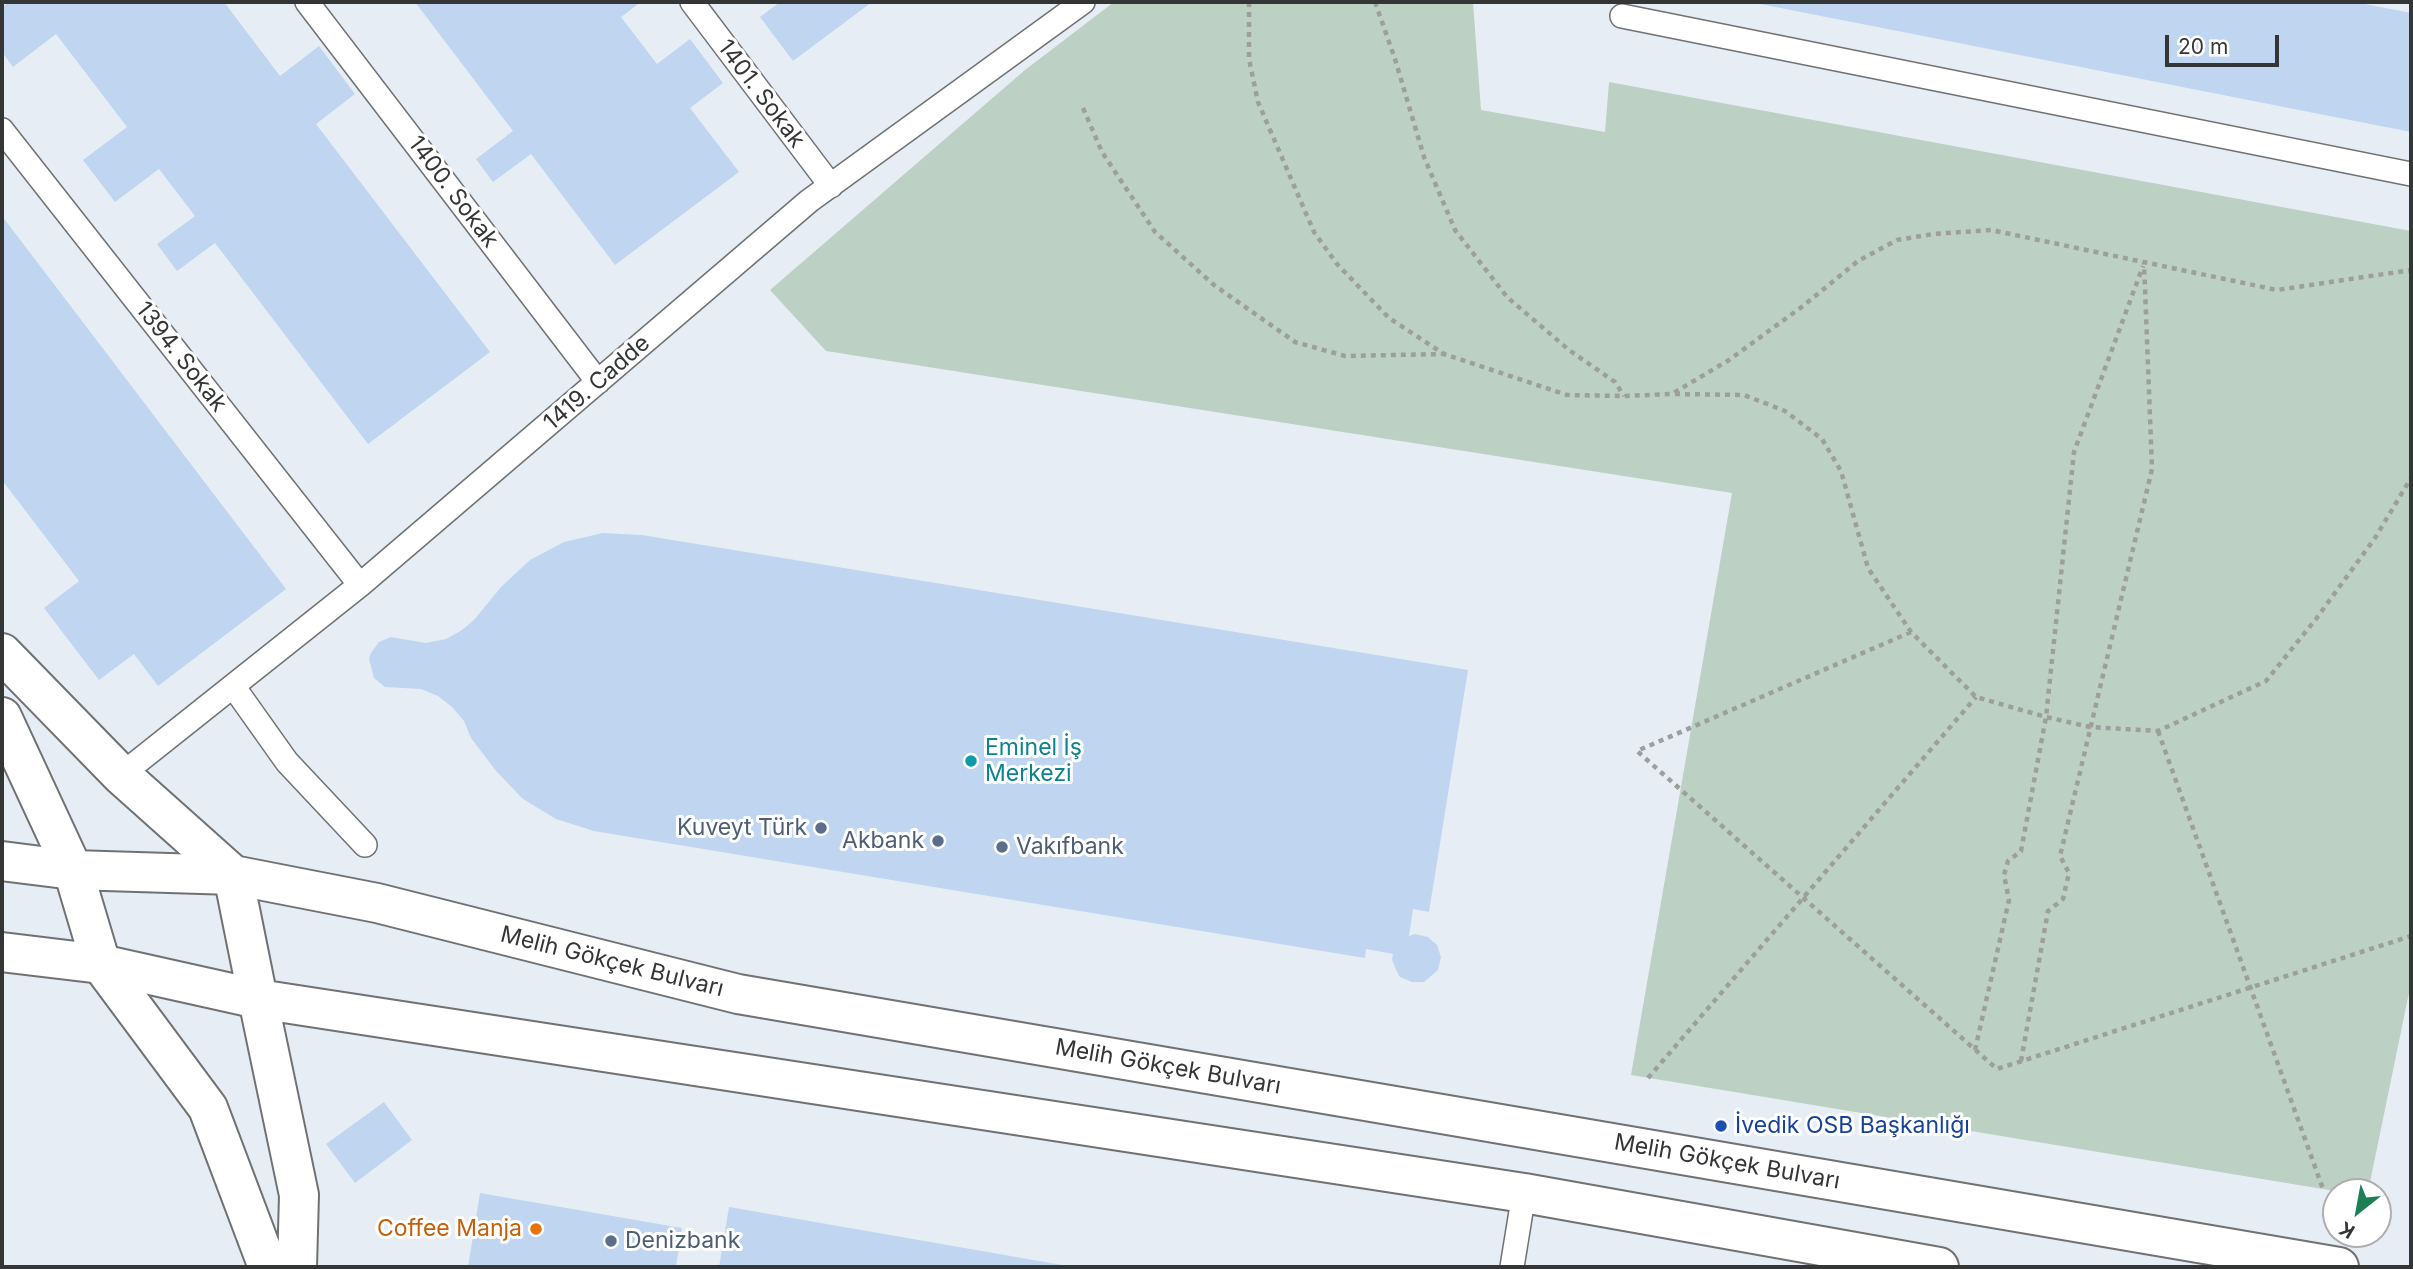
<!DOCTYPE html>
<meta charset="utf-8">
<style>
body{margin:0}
#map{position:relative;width:2413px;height:1269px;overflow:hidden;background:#f7f8f9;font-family:Inter,sans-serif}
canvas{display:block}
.frame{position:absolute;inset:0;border:4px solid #343535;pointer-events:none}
.north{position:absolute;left:2322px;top:1178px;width:70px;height:70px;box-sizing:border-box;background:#fff;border:2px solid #aeaeae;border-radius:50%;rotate:211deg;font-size:19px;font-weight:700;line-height:28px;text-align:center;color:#343535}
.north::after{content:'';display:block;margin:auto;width:24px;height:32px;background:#1e7f57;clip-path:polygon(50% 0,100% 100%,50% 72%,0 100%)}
.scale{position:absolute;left:2165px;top:35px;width:114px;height:32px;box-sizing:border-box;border:4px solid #343535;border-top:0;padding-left:9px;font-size:21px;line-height:24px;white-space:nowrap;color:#343535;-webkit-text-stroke:5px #fff;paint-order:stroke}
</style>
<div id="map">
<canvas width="2413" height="1269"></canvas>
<div class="frame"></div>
<div class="north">K</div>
<div class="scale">20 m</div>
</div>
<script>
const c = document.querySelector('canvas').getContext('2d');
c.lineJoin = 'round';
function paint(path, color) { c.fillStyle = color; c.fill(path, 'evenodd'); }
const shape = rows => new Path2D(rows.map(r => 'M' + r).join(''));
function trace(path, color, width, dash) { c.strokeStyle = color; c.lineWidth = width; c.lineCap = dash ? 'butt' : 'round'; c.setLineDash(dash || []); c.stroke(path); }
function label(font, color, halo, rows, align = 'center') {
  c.font = font + ' Inter,sans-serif'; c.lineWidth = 6; c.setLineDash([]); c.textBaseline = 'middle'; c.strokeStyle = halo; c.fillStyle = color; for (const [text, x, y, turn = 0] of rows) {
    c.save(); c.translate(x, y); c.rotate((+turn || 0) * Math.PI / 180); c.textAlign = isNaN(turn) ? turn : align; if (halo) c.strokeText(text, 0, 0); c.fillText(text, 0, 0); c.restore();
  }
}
const built = shape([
 [2,2,2411,2,2411,1267,2,1267],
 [2336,1192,2378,1192,2378,1234,2336,1234]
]);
const green = shape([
 [1114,2,1473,2,1481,110,1605,132,1609,82,2411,231,2411,983,2368,1192,2341,1192,1631,1075,1732,493,826,351,770,290,1025,70]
]);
const building = shape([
 [9,2,224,2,280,76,319,46,355,94,316,124,490,352,368,444,215,243,177,271,157,244,195,216,159,169,115,202,83,160,127,127,56,34,13,67,2,52,2,7],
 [415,2,641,2,621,17,657,64,690,39,723,83,690,108,739,172,615,265,531,154,493,182,476,159,513,131],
 [780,2,872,2,793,61,760,17],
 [1750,2,2355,2,2411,13,2411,132],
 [2,216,286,589,158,686,134,654,99,680,44,608,79,581,2,480],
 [603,533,642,535,1468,670,1429,912,1413,909,1409,936,1415,934,1428,937,1437,945,1441,957,1438,970,1424,982,1412,982,1400,977,1397,972,1392,960,1393,954,1366,949,1365,958,594,831,556,819,523,799,496,771,471,738,464,721,452,707,438,696,421,689,385,687,374,678,369,659,371,653,379,642,391,637,426,643,446,639,462,630,474,620,501,587,530,560,564,542],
 [384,1102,412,1140,355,1183,326,1144],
 [480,1193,682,1228,676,1267,468,1267],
 [729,1207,1068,1266,1068,1267,719,1267]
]);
const path = shape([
 [1249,2,1249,59,1258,102,1314,232,1337,264,1389,318,1444,354,1567,395,1624,396,1672,394,1729,360,1803,306,1858,261,1897,240,1933,234,1991,230,2277,290,2411,270],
 [1375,2,1395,59,1424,157,1455,230,1507,297,1569,350,1615,382,1624,396],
 [1083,108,1102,152,1155,232,1214,285,1295,342,1345,356,1442,354],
 [1675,394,1744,395,1785,411,1822,439,1841,471,1868,568,1911,632,1976,697,2046,717,2090,727,2158,731,2266,681,2316,619,2375,538,2411,478],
 [1911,632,1637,751,1997,1069,2411,936],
 [2158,731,2323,1189],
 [1975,1050,2009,900,2004,875,2008,861,2021,851,2046,717,2074,452,2143,266],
 [2021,1061,2048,911,2063,899,2069,873,2060,856,2152,469,2144,262],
 [1648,1078,1976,697]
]);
const service = shape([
 [307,2,598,382],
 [692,2,831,186],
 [1622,16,2411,174],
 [2,130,360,585],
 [233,686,287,762,365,845],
 [121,775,360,585,809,201,1083,2],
 [1512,1267,1524,1193]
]);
const tertiary = shape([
 [101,964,208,1108,268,1267],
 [258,999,299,1195,297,1267]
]);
const secondary = shape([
 [2,653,121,775,233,875,258,999],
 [2,717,73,870,101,964]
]);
const primary = shape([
 [2,861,73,870,233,875,377,903,738,994,2339,1267],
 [2,952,101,964,258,999,1524,1193,1939,1267]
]);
const markers = [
 [971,761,7,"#0f9aa8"],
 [821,828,7,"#5c6f8a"],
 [938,841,7,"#5c6f8a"],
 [1002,847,7,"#5c6f8a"],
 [1721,1126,7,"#1a4fb4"],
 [536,1229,7,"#e8710a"],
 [611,1241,7,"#5c6f8a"]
];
const streetNames = [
 ["1401. Sokak",761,94,53],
 ["1400. Sokak",453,192,53],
 ["1394. Sokak",181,357,52],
 ["1419. Cadde",597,383,-41],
 ["Melih Gökçek Bulvarı",612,962,14],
 ["Melih Gökçek Bulvarı",1168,1067,10],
 ["Melih Gökçek Bulvarı",1727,1162,10]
];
const cultureNames = [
 ["Eminel İş",985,748],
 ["Merkezi",985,774]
];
const serviceNames = [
 ["Kuveyt Türk",807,828],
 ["Akbank",924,841],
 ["Vakıfbank",1016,847,"left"],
 ["Denizbank",625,1241,"left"]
];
const transitNames = [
 ["İvedik OSB Başkanlığı",1735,1126]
];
const foodNames = [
 ["Coffee Manja",522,1229]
];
paint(built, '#e7edf5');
paint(green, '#bcd1c3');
paint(building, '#c0d6f0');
trace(service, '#707172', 26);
trace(tertiary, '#707172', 42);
trace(secondary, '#707172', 42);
trace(primary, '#707172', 42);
trace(path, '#9d9e9e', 4.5, [5, 5]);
trace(service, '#fff', 23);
trace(tertiary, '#fff', 38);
trace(secondary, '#fff', 38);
trace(primary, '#fff', 38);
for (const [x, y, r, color] of markers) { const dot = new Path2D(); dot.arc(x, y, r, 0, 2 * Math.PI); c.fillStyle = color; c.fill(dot); trace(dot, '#fff', 2.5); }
label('23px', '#343535', '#fff', streetNames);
label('23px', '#0d838f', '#fff', cultureNames, 'left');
label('23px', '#4e5e75', '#fff', serviceNames, 'right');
label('23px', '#164399', '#fff', transitNames, 'left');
label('23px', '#c56008', '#fff', foodNames, 'right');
</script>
